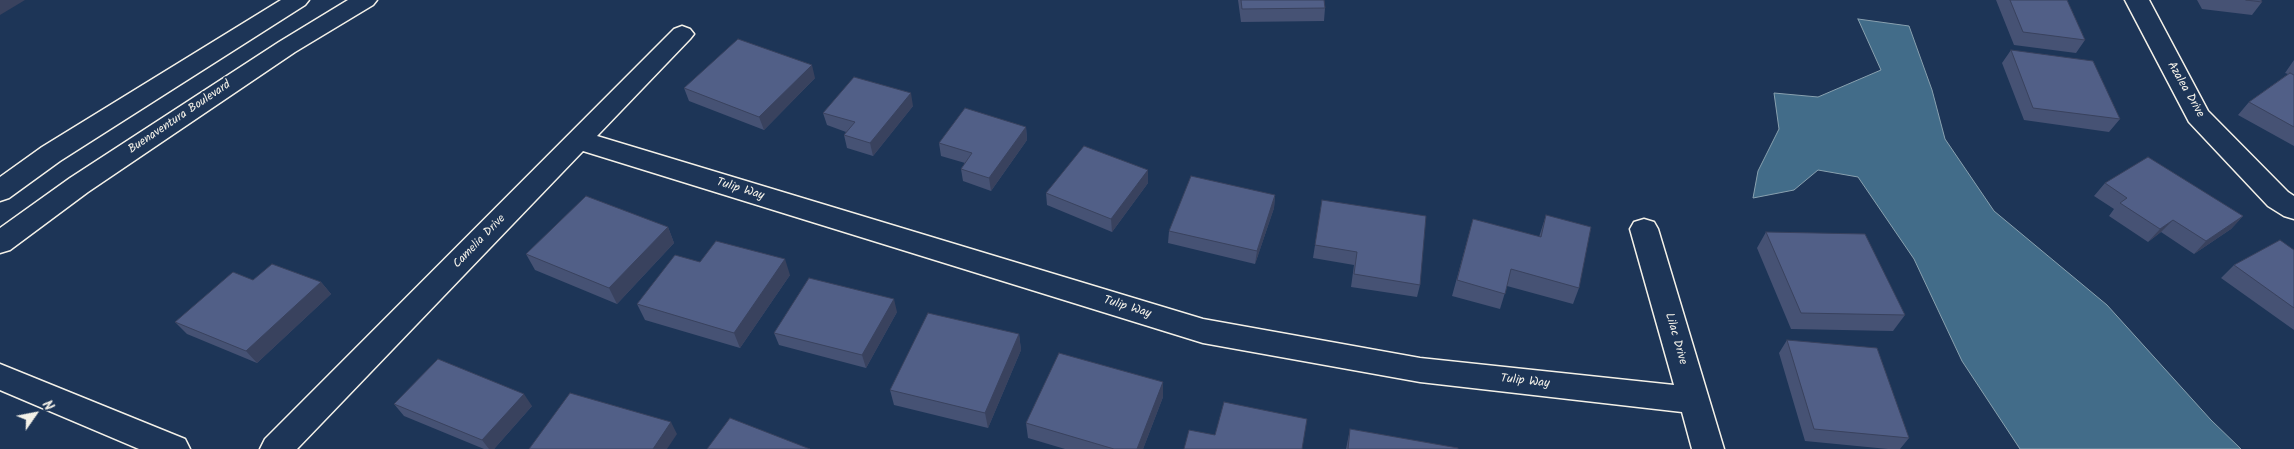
<!DOCTYPE html>
<style>
body{margin:0}
#map{position:relative;width:2294px;height:449px;overflow:hidden;background:#1d3557;font-family:Kalam,sans-serif}
canvas{display:block}
.north{position:absolute;left:10px;top:389px;width:50px;height:50px;-webkit-text-stroke:4px #1d3557;paint-order:stroke;rotate:57deg;font-size:14px;font-weight:700;line-height:20px;text-align:center;color:#f4f1e8}
.north::after{content:'';display:block;margin:auto;width:18px;height:22px;background:#f4f1e8;clip-path:polygon(50% 0,100% 100%,50% 72%,0 100%)}
</style>
<div id="map">
<canvas width="2294" height="449"></canvas>
<div class="north">N</div>
</div>
<script>
const c = document.querySelector('canvas').getContext('2d');
c.lineJoin = 'round';
function paint(path, color) { c.fillStyle = color; c.fill(path, 'evenodd'); }
const shape = rows => new Path2D(rows.map(r => 'M' + r).join(''));
function trace(path, color, width, dash) { c.strokeStyle = color; c.lineWidth = width; c.lineCap = dash ? 'butt' : 'round'; c.setLineDash(dash || []); c.stroke(path); }
function label(font, color, halo, rows, align = 'center') {
  c.font = font + ' Kalam,sans-serif'; c.lineWidth = 4; c.setLineDash([]); c.textBaseline = 'middle'; c.strokeStyle = halo; c.fillStyle = color; for (const [text, x, y, turn = 0] of rows) {
    c.save(); c.translate(x, y); c.rotate((+turn || 0) * Math.PI / 180); c.textAlign = isNaN(turn) ? turn : align; if (halo) c.strokeText(text, 0, 0); c.fillText(text, 0, 0); c.restore();
  }
}
const water = shape([
 [1858,19,1909,26,1932,90,1945,139,1994,211,2107,305,2211,420,2241,449,2020,449,1962,361,1914,259,1858,177,1818,170,1794,190,1753,198,1758,171,1779,129,1774,93,1818,97,1881,70,1858,19]
]);
const minor = shape([
 [2125,0,2149,0,2208,111,2288,192,2294,196,2294,219,2284,216,2268,206,2189,122,2125,0],
 [682,26,690,29,694,34,690,39,597,136,1203,319,1420,358,1674,385,1630,229,1634,222,1644,219,1654,222,1658,229,1724,449,1692,449,1682,412,1420,382,1203,343,583,151,297,449,260,449,265,439,674,29,682,26]
]);
const tertiary = shape([
 [0,364,185,439,190,449,139,449,0,390,0,364]
]);
const secondary = shape([
 [281,0,309,0,305,5,60,161,9,198,0,201,0,177,42,147,281,0],
 [348,0,377,0,373,5,295,52,88,192,10,250,0,253,0,228,70,178,279,42,348,0]
]);
const wall = shape([
 [1238,0,1324,0,1325,8,1324,21,1241,22],
 [1996,0,2067,0,2085,40,2076,53,2014,45],
 [2197,0,2261,0,2262,2,2252,15,2202,9],
 [2011,50,2120,119,2109,132,2024,120,2002,63],
 [2294,60,2294,146,2238,115,2249,102,2288,74,2285,73],
 [815,78,764,130,689,101,684,88],
 [913,106,873,156,847,148,844,135,846,132,827,125,823,113],
 [1026,127,1027,140,991,191,963,181,961,169,965,163,941,156,939,143],
 [1148,183,1112,232,1047,205,1046,193],
 [2105,183,2243,216,2231,229,2194,254,2161,232,2148,242,2109,216,2114,209,2094,196],
 [1275,195,1274,208,1255,264,1168,243,1169,231],
 [1322,200,1420,285,1417,297,1351,287,1354,265,1313,258],
 [1546,215,1579,288,1573,304,1507,286,1500,309,1452,296,1473,219,1539,237],
 [668,227,674,243,617,304,535,270,526,254],
 [1766,232,1905,315,1893,331,1791,329,1757,248],
 [2294,250,2294,330,2221,278,2234,265],
 [700,262,790,275,740,348,645,320,637,304],
 [321,282,331,294,257,363,187,334,175,322],
 [897,312,866,368,779,345,774,333],
 [1019,334,1021,350,988,428,894,405,890,390],
 [1787,340,1909,438,1900,449,1888,449,1805,441,1779,353],
 [1163,397,1143,449,1065,449,1028,438,1026,423],
 [394,404,532,406,494,449,484,449,404,416],
 [1350,429,1458,449,1346,449]
]);
const shadedWall = shape([
 [0,0,25,0,0,15],
 [812,65,815,78,764,130,759,117],
 [911,93,913,106,873,156,870,143],
 [1026,127,1027,140,991,191,989,178],
 [1148,170,1148,183,1112,232,1111,219],
 [1275,195,1274,208,1255,264,1257,251],
 [2243,216,2231,229,2194,254,2206,241],
 [2173,220,2161,232,2148,242,2160,229],
 [668,227,674,243,617,304,609,288],
 [785,259,790,275,740,348,734,333],
 [321,282,331,294,257,363,246,351],
 [894,299,897,312,866,368,862,355],
 [1019,334,1021,350,988,428,985,413],
 [1163,382,1163,397,1143,449,1137,449],
 [524,394,532,406,494,449,489,449,482,440],
 [671,422,677,434,667,449,653,449]
]);
const building = shape([
 [1241,0,1324,0,1325,8,1242,9,1241,0],
 [2010,0,2067,0,2085,40,2023,32,2010,0],
 [2246,0,2261,0,2262,2,2246,0],
 [738,39,812,65,759,117,684,88,738,39],
 [2011,50,2093,61,2120,119,2033,108,2011,50],
 [2290,73,2294,75,2294,127,2249,102,2290,73],
 [854,77,911,93,870,143,844,135,855,122,823,113,854,77],
 [965,108,1026,127,989,178,961,169,972,153,939,143,965,108],
 [1084,146,1148,170,1111,219,1046,193,1084,146],
 [2148,157,2243,216,2206,241,2173,220,2160,229,2120,203,2127,198,2105,183,2148,157],
 [1191,176,1275,195,1257,251,1169,231,1191,176],
 [586,196,668,227,609,288,526,254,586,196],
 [1322,200,1426,216,1420,285,1354,274,1357,252,1315,245,1322,200],
 [1546,215,1591,227,1579,288,1511,269,1505,294,1457,280,1473,219,1541,237,1546,215],
 [1766,232,1865,234,1905,315,1801,313,1766,232],
 [2280,240,2294,250,2294,308,2234,265,2280,240],
 [716,241,785,259,734,333,637,304,675,255,700,262,716,241],
 [272,264,321,282,246,351,175,322,233,272,253,280,272,264],
 [809,278,894,299,862,355,774,333,809,278],
 [928,313,1019,334,985,413,890,390,928,313],
 [1787,340,1877,348,1909,438,1814,429,1787,340],
 [1059,353,1163,382,1137,449,1114,449,1026,423,1059,353],
 [438,359,524,394,482,440,394,404,438,359],
 [570,393,671,422,653,449,529,449,570,393],
 [1224,402,1307,419,1302,449,1184,449,1189,430,1215,435,1224,402],
 [730,418,810,449,707,449,730,418],
 [1350,429,1458,448,1458,449,1348,449,1350,429]
]);
const streetNames = [
 ["Azalea Drive",2185,90,60],
 ["Buenaventura Boulevard",180,118,-34],
 ["Tulip Way",740,190,17],
 ["Camelia Drive",480,242,-46],
 ["Tulip Way",1127,308,17],
 ["Lilac Drive",1675,339,74],
 ["Tulip Way",1525,382,6]
];
paint(water, '#426c89');
trace(water, '#89a1af', 1);
trace(minor, '#f4f1e8', 3);
trace(tertiary, '#f4f1e8', 3);
trace(secondary, '#f4f1e8', 3);
paint(minor, '#1d3557');
paint(tertiary, '#1d3557');
paint(secondary, '#1d3557');
paint(wall, '#465274');
paint(shadedWall, '#39425e');
paint(building, '#515f87');
trace(building, '#39425e', 1);
label('12px', '#f4f1e8', '#1d3557', streetNames);
</script>
